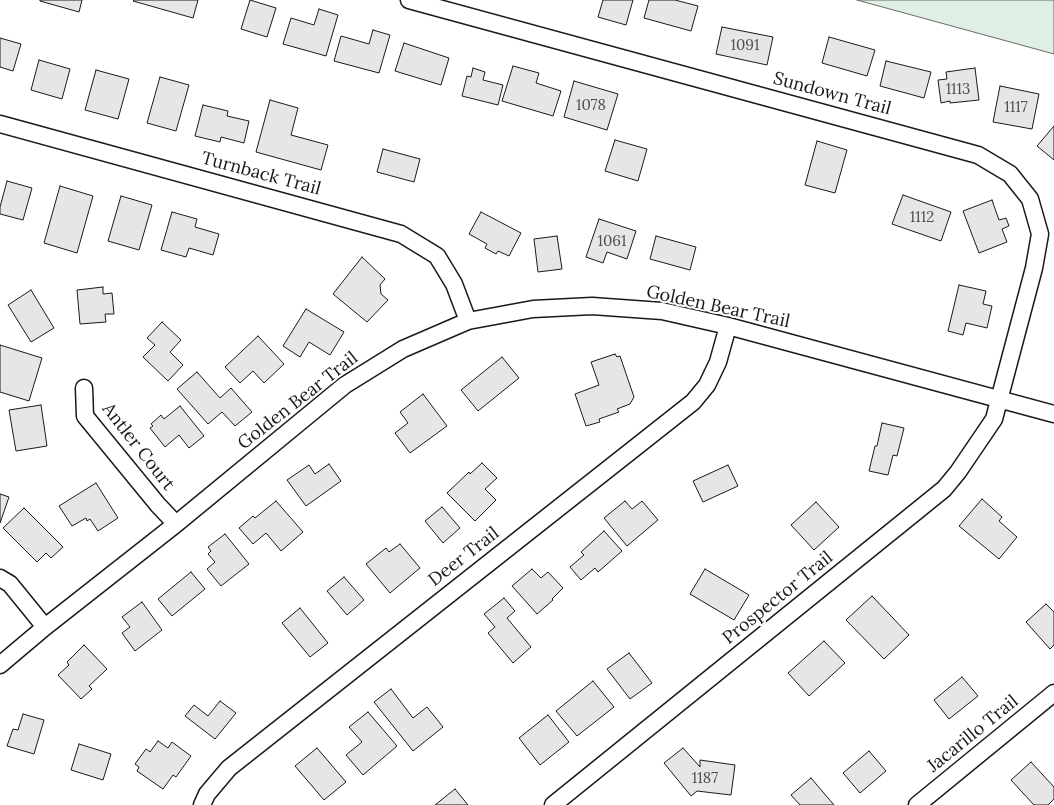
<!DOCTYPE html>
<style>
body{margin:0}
canvas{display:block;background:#fff}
</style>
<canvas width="1054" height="805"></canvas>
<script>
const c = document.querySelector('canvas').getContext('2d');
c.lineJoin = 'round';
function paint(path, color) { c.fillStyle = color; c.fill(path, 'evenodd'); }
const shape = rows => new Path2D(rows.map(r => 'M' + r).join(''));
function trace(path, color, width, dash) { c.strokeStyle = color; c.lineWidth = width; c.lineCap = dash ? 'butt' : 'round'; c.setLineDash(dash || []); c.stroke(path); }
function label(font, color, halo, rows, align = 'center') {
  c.font = font + ' Lora,serif'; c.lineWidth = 4; c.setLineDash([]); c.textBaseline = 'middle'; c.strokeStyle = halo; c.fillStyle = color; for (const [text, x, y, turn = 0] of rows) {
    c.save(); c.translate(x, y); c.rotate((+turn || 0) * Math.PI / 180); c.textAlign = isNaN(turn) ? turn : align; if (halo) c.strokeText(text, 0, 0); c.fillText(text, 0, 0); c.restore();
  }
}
const green = shape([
 [857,0,1054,0,1054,54,857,0]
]);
const building = shape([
 [40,0,82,0,79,12,40,1,40,0],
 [134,0,198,0,193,18,133,1,134,0],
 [250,0,276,8,267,37,241,29,250,0],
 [603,0,633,0,626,25,598,17,603,0],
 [649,0,675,0,698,6,691,31,644,18,649,0],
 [319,9,338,15,326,56,283,44,291,18,314,25,319,9],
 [722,27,773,37,767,65,716,54,722,27],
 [373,30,390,35,379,73,334,61,341,36,369,44,373,30],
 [829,37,875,50,867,76,822,63,829,37],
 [0,38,21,44,13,71,0,67,0,38],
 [404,43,449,58,441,85,395,71,404,43],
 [39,60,70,69,62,99,31,90,39,60],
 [886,61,931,72,924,98,880,86,886,61],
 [513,66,539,73,536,83,561,91,553,116,502,101,513,66],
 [473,68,485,72,483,80,503,85,498,105,462,96,467,76,471,77,473,68],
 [975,68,979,100,950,103,950,101,941,103,938,80,947,79,946,72,975,68],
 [96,70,129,79,118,119,85,110,96,70],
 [160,77,189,85,176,131,147,123,160,77],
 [574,81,618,94,607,130,564,117,574,81],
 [1000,86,1039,94,1032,129,993,122,1000,86],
 [270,100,298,108,291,135,328,145,321,170,256,152,270,100],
 [203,105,228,111,227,116,249,121,244,143,221,137,220,142,195,136,203,105],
 [1054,126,1054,160,1037,146,1054,126],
 [615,140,647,149,638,181,605,171,615,140],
 [817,141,847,150,835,193,805,185,817,141],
 [383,149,420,159,414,182,377,172,383,149],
 [7,181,32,188,23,220,0,214,0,207,7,181],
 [60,186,93,196,77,253,44,243,60,186],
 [903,195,951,212,941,241,892,224,903,195],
 [121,196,152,205,139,250,108,241,121,196],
 [992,200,999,220,1006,218,1009,226,1002,229,1007,242,979,253,963,211,992,200],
 [172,212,197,219,195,227,219,234,213,255,189,248,186,257,161,250,172,212],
 [481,212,521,233,509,256,498,251,496,254,485,248,487,244,469,234,481,212],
 [599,219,636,231,627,259,607,252,603,263,586,257,599,219],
 [557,236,562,269,538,272,534,239,557,236],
 [656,236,696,247,690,270,650,259,656,236],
 [362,257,385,279,380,285,381,294,388,300,367,322,333,294,362,257],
 [959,285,986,291,983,304,992,306,987,328,966,323,963,335,948,331,959,285],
 [103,287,103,294,112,293,114,314,105,314,106,322,80,324,77,290,103,287],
 [31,290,54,328,31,342,8,305,31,290],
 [306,309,344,332,330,355,309,342,300,357,283,346,306,309],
 [162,322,181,340,170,352,183,365,168,381,143,357,155,345,147,338,162,322],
 [258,336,284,364,264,383,253,371,240,383,225,367,258,336],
 [0,345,42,358,29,401,0,392,0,345],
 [615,354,617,357,620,356,634,397,630,404,617,409,619,412,599,419,600,422,586,426,575,394,599,385,591,362,615,354],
 [502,357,519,378,478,411,461,390,502,357],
 [197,372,220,398,231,388,252,412,235,426,222,412,208,424,177,389,197,372],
 [423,394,447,426,410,453,395,433,408,423,400,412,423,394],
 [41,405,47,446,16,451,9,410,41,405],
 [180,406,204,436,189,448,179,435,165,447,150,428,153,426,151,424,161,415,164,419,180,406],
 [882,423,904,428,897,456,893,455,888,475,869,471,875,446,877,446,882,423],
 [482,463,497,478,485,489,496,500,475,521,447,493,469,472,470,474,482,463],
 [329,464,341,481,306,506,287,480,309,465,315,474,329,464],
 [728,465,738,486,703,502,693,481,728,465],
 [96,483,118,518,98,531,90,519,87,521,86,518,72,526,59,506,96,483],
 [0,494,9,497,0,523,0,494],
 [982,499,1002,517,999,521,1017,537,999,559,959,526,982,499],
 [276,501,303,532,281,551,266,533,253,544,239,528,253,516,255,518,276,501],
 [625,501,632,509,642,501,658,520,627,546,604,518,625,501],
 [816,502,839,527,814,550,791,525,816,502],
 [442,507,460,528,443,543,425,521,442,507],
 [24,508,63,547,51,558,46,553,37,562,3,528,24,508],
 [604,531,622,551,598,572,595,568,581,580,570,567,584,555,581,552,604,531],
 [225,534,249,564,221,586,207,569,215,562,208,554,211,551,208,547,225,534],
 [400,544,420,568,390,593,366,564,386,548,389,552,400,544],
 [532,569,541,578,548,572,563,588,552,599,553,600,537,614,512,586,532,569],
 [705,569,749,595,734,620,690,594,705,569],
 [191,572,205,589,172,616,158,599,191,572],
 [344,577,364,600,347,615,327,591,344,577],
 [872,596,909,635,884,659,846,620,872,596],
 [504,598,515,611,507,618,531,647,513,663,488,633,495,627,484,614,504,598],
 [142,602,162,630,135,651,122,633,130,627,122,617,142,602],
 [1046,604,1054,612,1054,645,1050,649,1026,622,1046,604],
 [300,608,328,643,310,657,282,623,300,608],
 [824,641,845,663,809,696,788,673,824,641],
 [84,645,107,669,89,686,92,689,81,699,58,675,69,665,67,662,84,645],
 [629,653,652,683,630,699,607,669,629,653],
 [962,677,978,696,949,719,934,700,962,677],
 [593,681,614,707,577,736,556,711,593,681],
 [391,689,413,718,427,707,443,727,413,751,374,702,391,689],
 [220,701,236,713,215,739,185,716,194,705,208,716,220,701],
 [368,712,397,746,363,775,346,755,362,742,349,727,368,712],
 [23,714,44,720,34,754,7,746,13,729,18,730,23,714],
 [548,715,569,742,540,765,519,738,548,715],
 [158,741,168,748,172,742,191,756,176,777,173,775,163,789,137,771,139,767,135,764,146,749,150,752,158,741],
 [79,744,111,754,103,780,71,770,79,744],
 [317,748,346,782,324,800,295,766,317,748],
 [683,748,700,767,700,760,735,765,731,795,697,791,691,796,664,763,683,748],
 [869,751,886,771,860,793,843,773,869,751],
 [1031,762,1054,787,1054,799,1048,805,1034,805,1011,780,1031,762],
 [811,778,834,805,800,805,791,795,811,778],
 [455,789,468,805,435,805,455,789]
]);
const minor = shape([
 [409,0,978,155,1010,174,1030,199,1040,234,1034,268,994,419,958,472,944,489,553,805],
 [0,124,401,234,437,256,454,284,468,321],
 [84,388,85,416,158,505,176,524],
 [0,578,10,584,45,627],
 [0,665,45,627,176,524,345,385,403,349,468,321,533,309,592,306,662,311,728,326,1054,414],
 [202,805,207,794,229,768,693,402,707,385,718,362,728,326],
 [917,805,1054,693]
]);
const numberNames = [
 ["1091",745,46],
 ["1113",958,90],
 ["1078",591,106],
 ["1117",1016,108],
 ["1112",922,218],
 ["1061",612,242],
 ["1187",705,779]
];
const streetNames = [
 ["Sundown Trail",832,94,15],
 ["Turnback Trail",261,174,15],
 ["Golden Bear Trail",718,307,12],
 ["Golden Bear Trail",298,401,-38],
 ["Antler Court",138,447,52],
 ["Deer Trail",464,557,-38],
 ["Prospector Trail",778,598,-39],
 ["Jacarillo Trail",973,734,-39]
];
paint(green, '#e0efe3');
trace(green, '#6a6a6a', 1);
paint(building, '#e6e6e6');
trace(building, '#1a1a1a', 1);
trace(minor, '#1a1a1a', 19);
trace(minor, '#fff', 16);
label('15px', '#4d4d4d', null, numberNames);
label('18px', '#1a1a1a', '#fff', streetNames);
</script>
